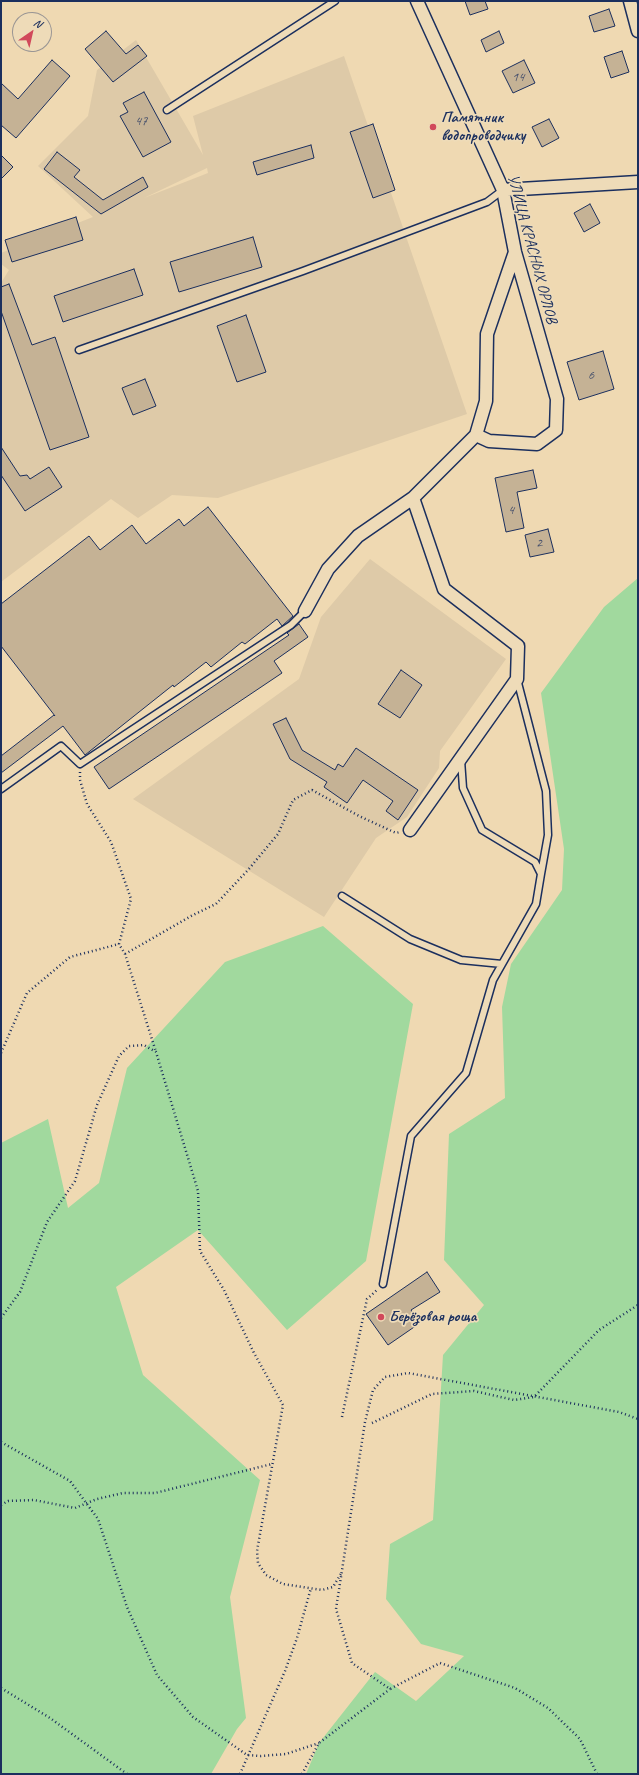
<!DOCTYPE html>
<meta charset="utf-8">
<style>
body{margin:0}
#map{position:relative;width:639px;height:1775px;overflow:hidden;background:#efd9b2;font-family:Caveat,sans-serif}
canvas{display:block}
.frame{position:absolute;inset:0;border:2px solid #1b2f5e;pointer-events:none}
.north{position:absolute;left:12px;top:12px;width:40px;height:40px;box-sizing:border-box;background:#eedbb8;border:1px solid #9a9694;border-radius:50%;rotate:34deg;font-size:11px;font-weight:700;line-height:16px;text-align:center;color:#1b2f5e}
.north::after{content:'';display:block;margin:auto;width:14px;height:18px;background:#d1495b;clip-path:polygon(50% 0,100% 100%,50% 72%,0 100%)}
</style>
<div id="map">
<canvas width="639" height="1775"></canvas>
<div class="frame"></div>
<div class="north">N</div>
</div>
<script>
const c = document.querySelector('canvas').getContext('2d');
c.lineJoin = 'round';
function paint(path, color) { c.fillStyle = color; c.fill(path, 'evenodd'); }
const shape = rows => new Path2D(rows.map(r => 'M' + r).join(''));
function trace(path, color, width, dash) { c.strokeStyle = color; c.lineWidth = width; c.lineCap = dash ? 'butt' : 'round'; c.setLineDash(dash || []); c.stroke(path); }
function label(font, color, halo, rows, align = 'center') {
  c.font = font + ' Caveat,sans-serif'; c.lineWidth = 3.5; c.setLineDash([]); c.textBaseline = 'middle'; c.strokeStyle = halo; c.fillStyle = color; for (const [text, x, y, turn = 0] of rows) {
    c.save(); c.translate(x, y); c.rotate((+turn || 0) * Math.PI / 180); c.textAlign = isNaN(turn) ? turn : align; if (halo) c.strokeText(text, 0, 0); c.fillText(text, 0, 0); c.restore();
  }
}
const built = shape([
 [136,40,203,155,193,116,344,56,467,414,218,498,172,495,138,518,111,499,1,582,1,283,9,270,1,264,1,253,93,217,38,166,88,116,97,70],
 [207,168,208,173,144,198],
 [370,559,506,659,440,751,439,768,407,817,376,838,324,917,133,799,299,679,321,617]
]);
const green = shape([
 [638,578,638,1774,306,1774,319,1743,375,1672,416,1701,464,1656,421,1644,386,1599,390,1544,433,1520,443,1355,484,1305,444,1260,449,1134,505,1098,502,1007,511,964,562,890,564,849,541,693,604,607],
 [323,926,413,1004,366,1261,287,1330,198,1230,116,1287,143,1375,260,1480,230,1597,246,1718,237,1729,211,1774,1,1774,1,1143,48,1119,68,1208,99,1183,127,1068,225,962]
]);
const building = shape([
 [465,1,485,1,488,9,470,15,465,1],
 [609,9,615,26,594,32,589,16,609,9],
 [106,31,126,54,138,45,147,56,113,82,85,49,106,31],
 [499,31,504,43,486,52,481,40,499,31],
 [622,51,629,72,611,78,604,57,622,51],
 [52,60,70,76,16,138,1,125,1,83,18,99,52,60],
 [524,60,535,83,513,93,502,71,524,60],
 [144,92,171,142,143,157,120,116,128,112,123,103,144,92],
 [549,119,559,138,542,147,532,127,549,119],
 [373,124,395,190,373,198,350,132,373,124],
 [311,145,314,158,257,175,253,162,311,145],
 [57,152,80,170,74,177,103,200,143,177,148,187,101,214,44,169,57,152],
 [1,155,13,167,1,179,1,155],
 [590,204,600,223,584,232,574,213,590,204],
 [76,217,83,240,12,262,5,240,76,217],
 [253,237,262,267,179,292,170,262,253,237],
 [134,269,143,295,63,322,54,296,134,269],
 [9,284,32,345,55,337,89,437,50,450,1,311,1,287,9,284],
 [246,315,266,372,237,382,217,326,246,315],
 [603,351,614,389,579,400,567,362,603,351],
 [145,379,156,406,133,415,122,388,145,379],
 [1,447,20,476,27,475,30,479,49,467,62,487,25,511,1,475,1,447],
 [533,470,537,488,517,492,524,528,506,532,495,478,533,470],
 [208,507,293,616,282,626,277,619,245,644,242,642,211,667,206,662,174,687,173,685,85,755,63,726,1,773,1,756,54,715,55,716,1,646,1,604,89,536,100,550,132,525,146,544,179,519,184,526,208,507],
 [548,529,554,552,530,557,525,535,548,529],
 [299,624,308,637,274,661,282,673,109,789,94,767,289,635,287,633,299,624],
 [401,670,422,685,400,718,378,704,401,670],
 [286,718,302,750,335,770,338,764,343,767,356,748,418,790,398,820,386,811,393,801,363,780,347,803,324,787,327,782,290,759,273,724,286,718],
 [427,1272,440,1292,411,1310,420,1323,388,1345,366,1314,427,1272]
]);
const path = shape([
 [80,772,80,780,87,804,111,842,131,899,119,944,125,954,156,1052],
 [125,954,193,915,216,904,248,870,278,834,293,800,312,790,359,816,396,833,400,832],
 [1,1053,27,993,70,957,119,944],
 [1,1318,20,1292,47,1222,75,1181,97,1105,119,1056,129,1046,144,1045,156,1052,198,1191,200,1251,224,1290,254,1353,283,1405,257,1551,258,1563,266,1575,283,1584,322,1590,333,1587,342,1572],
 [342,1417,367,1299,377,1290],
 [372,1423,432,1394,474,1391,514,1400,534,1397,599,1330,638,1305],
 [1,1442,70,1481,98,1519,127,1607,157,1675,193,1717,247,1755,261,1756,286,1754,319,1743],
 [1,1505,8,1501,34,1500,75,1508,97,1499,123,1493,155,1493,272,1464],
 [1,1688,50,1718,127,1774],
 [240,1774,285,1671,297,1638,311,1588],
 [302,1774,319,1743,390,1689],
 [597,1774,580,1739,548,1708,515,1688,440,1663,390,1689,352,1663,336,1609,365,1422,373,1390,385,1377,408,1373,619,1412,638,1419]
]);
const lane = shape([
 [167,110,335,1],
 [79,350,303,271,487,202,503,190],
 [517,679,546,791,548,835,541,874],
 [1,789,61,746,80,764,291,625,305,611],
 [342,896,410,939,461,960,502,964],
 [383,1284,411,1136,466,1073,493,980,536,904,541,874,535,862,482,830,463,788,461,760]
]);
const street = shape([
 [417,1,503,190,515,252,557,399],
 [630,1,638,31],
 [503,190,638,182],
 [476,435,489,441,537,444,556,430,557,399,555,392],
 [305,611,328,569,358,536,413,498,476,435,486,401,487,334,515,252],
 [410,830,517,679,518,646,444,589,413,498]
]);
const markers = [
 [433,127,4,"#d1495b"],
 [381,1317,4,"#d1495b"]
];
const numberNames = [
 ["14",518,77],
 ["47",141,121],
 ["6",591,375],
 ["4",511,510],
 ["2",539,543]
];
const poiNames = [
 ["Памятник",441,118],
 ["водопроводчику",441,136],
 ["Берёзовая роща",389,1317]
];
const streetNames = [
 ["УЛИЦА КРАСНЫХ ОРЛОВ",532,249,75]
];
paint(built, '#decaa8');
paint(green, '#a1d99e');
paint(building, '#c5b295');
trace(building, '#1b2f5e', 1);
trace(lane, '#1b2f5e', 9);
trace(street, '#1b2f5e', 15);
trace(path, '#1b2f5e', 2.5, [1, 3]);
trace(lane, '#eedbb8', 6);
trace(street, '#eedbb8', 12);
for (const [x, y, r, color] of markers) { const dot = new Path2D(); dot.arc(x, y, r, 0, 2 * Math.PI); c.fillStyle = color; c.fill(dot); trace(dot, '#eedbb8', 1.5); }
label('14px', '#46506c', null, numberNames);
label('bold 16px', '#1b2f5e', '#eedbb8', poiNames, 'left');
label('16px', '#1b2f5e', '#eedbb8', streetNames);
</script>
